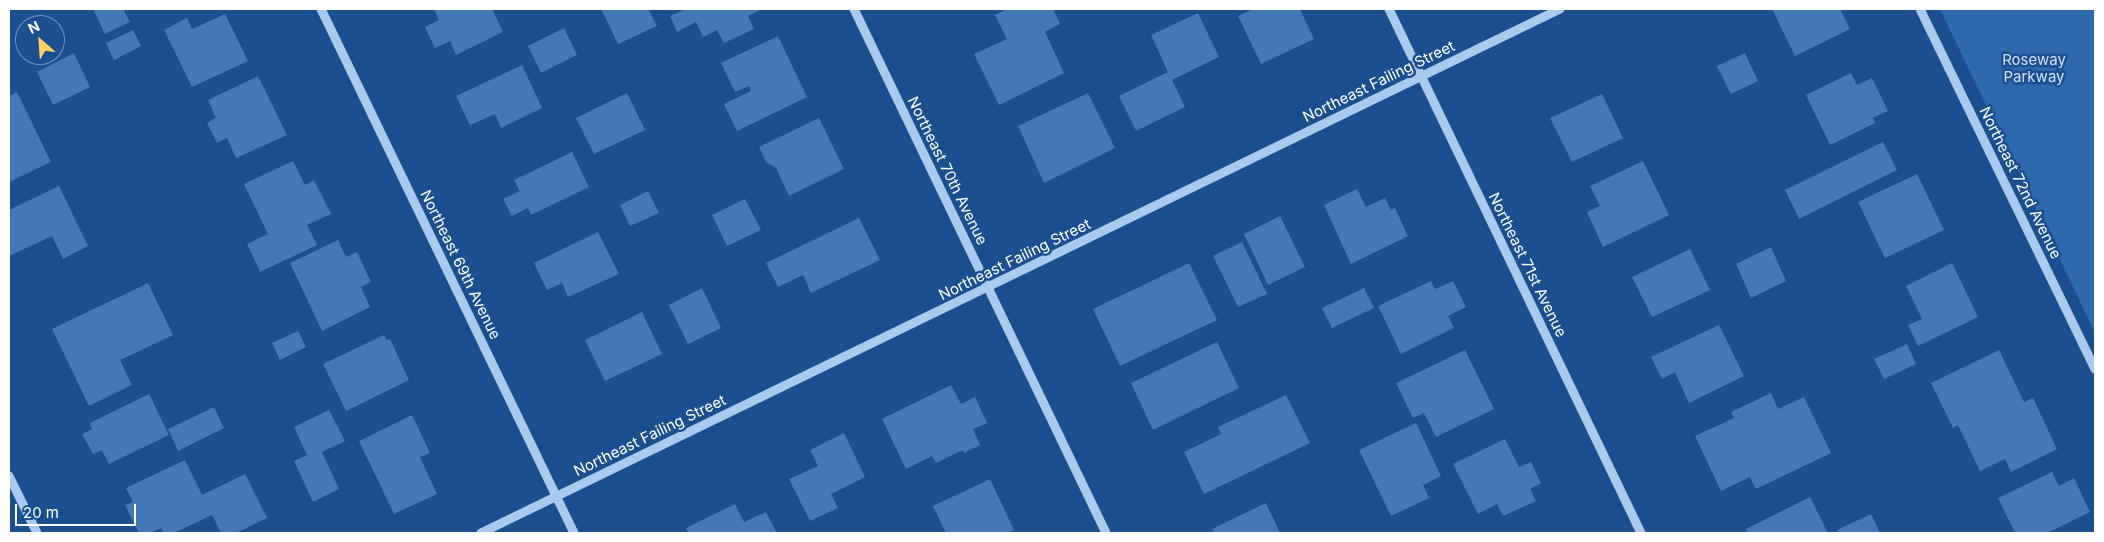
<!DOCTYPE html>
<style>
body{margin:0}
#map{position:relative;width:2104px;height:542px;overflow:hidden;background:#1b4f8f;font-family:Inter,sans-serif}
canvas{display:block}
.frame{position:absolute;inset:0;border:10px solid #fff;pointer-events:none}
.north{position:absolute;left:15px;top:15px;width:50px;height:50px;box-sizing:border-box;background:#1b4f8f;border:1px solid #7695bc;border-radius:50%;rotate:334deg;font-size:14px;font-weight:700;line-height:20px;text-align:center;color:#fff}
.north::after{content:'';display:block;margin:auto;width:18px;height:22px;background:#ffd166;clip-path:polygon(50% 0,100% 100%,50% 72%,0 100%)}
.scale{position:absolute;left:15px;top:504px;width:121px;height:22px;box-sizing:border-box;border:2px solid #fff;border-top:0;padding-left:6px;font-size:15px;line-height:18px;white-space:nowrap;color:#fff;-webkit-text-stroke:4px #1b4f8f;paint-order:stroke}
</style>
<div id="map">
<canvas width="2104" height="542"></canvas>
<div class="frame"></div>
<div class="north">N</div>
<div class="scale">20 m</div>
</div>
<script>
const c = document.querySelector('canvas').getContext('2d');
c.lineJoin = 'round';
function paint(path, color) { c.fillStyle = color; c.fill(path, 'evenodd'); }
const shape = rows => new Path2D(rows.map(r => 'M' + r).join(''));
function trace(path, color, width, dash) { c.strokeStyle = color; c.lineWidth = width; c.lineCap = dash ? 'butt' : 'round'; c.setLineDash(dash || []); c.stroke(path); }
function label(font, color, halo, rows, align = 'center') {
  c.font = font + ' Inter,sans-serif'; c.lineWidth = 5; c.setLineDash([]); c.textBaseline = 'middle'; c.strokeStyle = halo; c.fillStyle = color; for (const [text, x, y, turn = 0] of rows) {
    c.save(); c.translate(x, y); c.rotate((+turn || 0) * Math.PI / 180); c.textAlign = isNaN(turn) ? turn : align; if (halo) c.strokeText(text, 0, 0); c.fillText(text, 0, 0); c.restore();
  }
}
const green = shape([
 [1940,9,2095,9,2095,333]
]);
const building = shape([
 [93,9,123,9,130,22,105,34],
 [434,9,492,9,503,32,456,55,450,41,435,48,425,27,439,20],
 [601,9,648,9,657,26,618,44],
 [686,9,762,9,748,16,754,29,724,43,717,30,703,37,696,22,677,32,670,16],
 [1007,9,1053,9,1060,24,1045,32,1064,73,999,105,974,54,1007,39,995,15],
 [1253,9,1300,9,1314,39,1261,64,1238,16],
 [1772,9,1840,9,1850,29,1795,56],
 [1198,13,1219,57,1172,80,1185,107,1136,131,1119,96,1168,72,1151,35],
 [225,14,248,61,192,87,164,30,187,18,192,29],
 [564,28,577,55,541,73,528,46],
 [133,30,141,46,114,60,106,43],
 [778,36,807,97,737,131,724,104,751,91,749,86,735,92,721,63],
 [74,53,90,87,53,105,37,72],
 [1745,53,1758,81,1731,94,1717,66],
 [522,65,542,108,501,128,495,114,470,125,456,96],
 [1851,73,1857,85,1872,78,1888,111,1873,118,1875,123,1830,145,1806,95],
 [258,76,287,135,236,158,227,138,217,143,207,123,216,118,208,100],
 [17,92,51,162,9,182,9,96],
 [627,93,645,130,594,154,576,118],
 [1088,93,1115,148,1044,183,1018,126],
 [1602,94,1623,138,1572,162,1550,118],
 [819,118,844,169,789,196,776,168,766,162,759,147],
 [1883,142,1897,170,1799,219,1785,190],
 [572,152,589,187,531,215,528,208,512,216,503,199,520,191,514,180],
 [293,161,305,185,314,180,331,214,307,225,317,245,260,272,247,244,268,234,244,184],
 [1643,161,1669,215,1603,247,1587,212,1600,206,1590,186],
 [1917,174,1944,230,1885,258,1858,202],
 [59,186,88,246,63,259,52,236,9,256,9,210],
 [1357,189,1366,207,1385,198,1391,210,1395,208,1408,236,1351,264,1324,205],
 [648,191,659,213,630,226,620,205],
 [745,199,761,230,727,246,712,215],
 [1280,216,1305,267,1268,285,1244,234],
 [859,218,880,260,811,293,803,275,778,287,766,263],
 [598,232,619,274,568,297,562,283,547,290,534,263],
 [338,240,346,257,357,252,371,282,361,287,370,307,322,331,290,263],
 [1242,242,1267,294,1238,307,1213,256],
 [1771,247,1786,281,1751,298,1736,264],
 [1690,249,1710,290,1652,317,1632,277],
 [1189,263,1217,320,1120,366,1093,309],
 [1952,263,1978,317,1918,346,1908,325,1922,319,1906,286],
 [1431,281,1435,289,1453,281,1466,307,1448,316,1454,328,1401,354,1378,306],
 [148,283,173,335,120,360,132,385,89,406,52,329],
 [702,288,721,328,688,344,669,305],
 [1364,288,1374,308,1332,328,1322,308],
 [642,312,662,354,605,381,585,340],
 [1719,325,1744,376,1689,403,1675,372,1662,379,1651,357],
 [298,331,306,347,280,360,272,343],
 [384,335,387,340,390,339,409,380,346,411,323,364],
 [1217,342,1239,388,1153,430,1131,383],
 [1907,344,1916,364,1884,379,1874,359],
 [1465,350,1494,409,1436,437,1424,413,1413,418,1396,383],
 [1999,350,2024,402,2033,398,2057,449,2011,472,2005,459,1980,471,1958,425,1953,428,1931,383],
 [951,385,961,404,975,397,987,423,973,429,980,445,964,453,963,450,936,463,932,456,906,469,882,419],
 [1771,393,1778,409,1804,397,1831,453,1756,489,1750,477,1721,491,1695,436,1734,418,1731,412],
 [149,394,169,435,109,464,102,450,93,454,82,434,92,429,90,423],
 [1286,395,1310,443,1204,494,1184,452,1221,434,1218,427],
 [214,407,224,428,178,451,168,429],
 [329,410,345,441,322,452,339,489,313,502,294,461,307,455,294,427],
 [412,415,430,453,420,457,437,494,394,514,359,441],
 [1416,423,1441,476,1423,485,1429,498,1391,516,1359,450],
 [844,433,865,477,831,494,838,508,810,521,789,479,818,466,810,450],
 [1505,439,1519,467,1531,462,1541,483,1530,489,1536,501,1503,516,1497,504,1478,514,1453,464],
 [185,460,202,495,245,474,267,518,236,533,221,533,212,515,174,533,164,533,161,528,150,533,139,533,125,505,133,502,126,488],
 [2052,472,2059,486,2074,478,2090,512,2047,533,2015,533,1998,498],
 [990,479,1014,530,1007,533,946,533,933,506],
 [1810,497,1828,533,1748,533,1746,529],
 [1266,503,1280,533,1214,533,1212,529],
 [735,504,744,522,766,512,777,533,688,533,686,528],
 [1871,514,1880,533,1839,533,1837,530]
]);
const minor = shape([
 [321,9,574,533],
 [854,9,1106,533],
 [1389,9,1641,533],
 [1920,9,2095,369],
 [9,476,37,533],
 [481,533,1560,9]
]);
const parkNames = [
 ["Roseway",2034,60],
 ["Parkway",2034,77]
];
const streetNames = [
 ["Northeast Failing Street",1379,82,-26],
 ["Northeast 70th Avenue",947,171,64],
 ["Northeast 72nd Avenue",2020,183,64],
 ["Northeast Failing Street",1015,260,-26],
 ["Northeast 69th Avenue",460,265,64],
 ["Northeast 71st Avenue",1527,265,64],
 ["Northeast Failing Street",650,436,-26]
];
paint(green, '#2e69ad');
paint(building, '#4478b7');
trace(minor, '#a9c9ee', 9);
label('15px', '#cfe3fa', '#1b4f8f', parkNames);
label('15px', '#fff', '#1b4f8f', streetNames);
</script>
